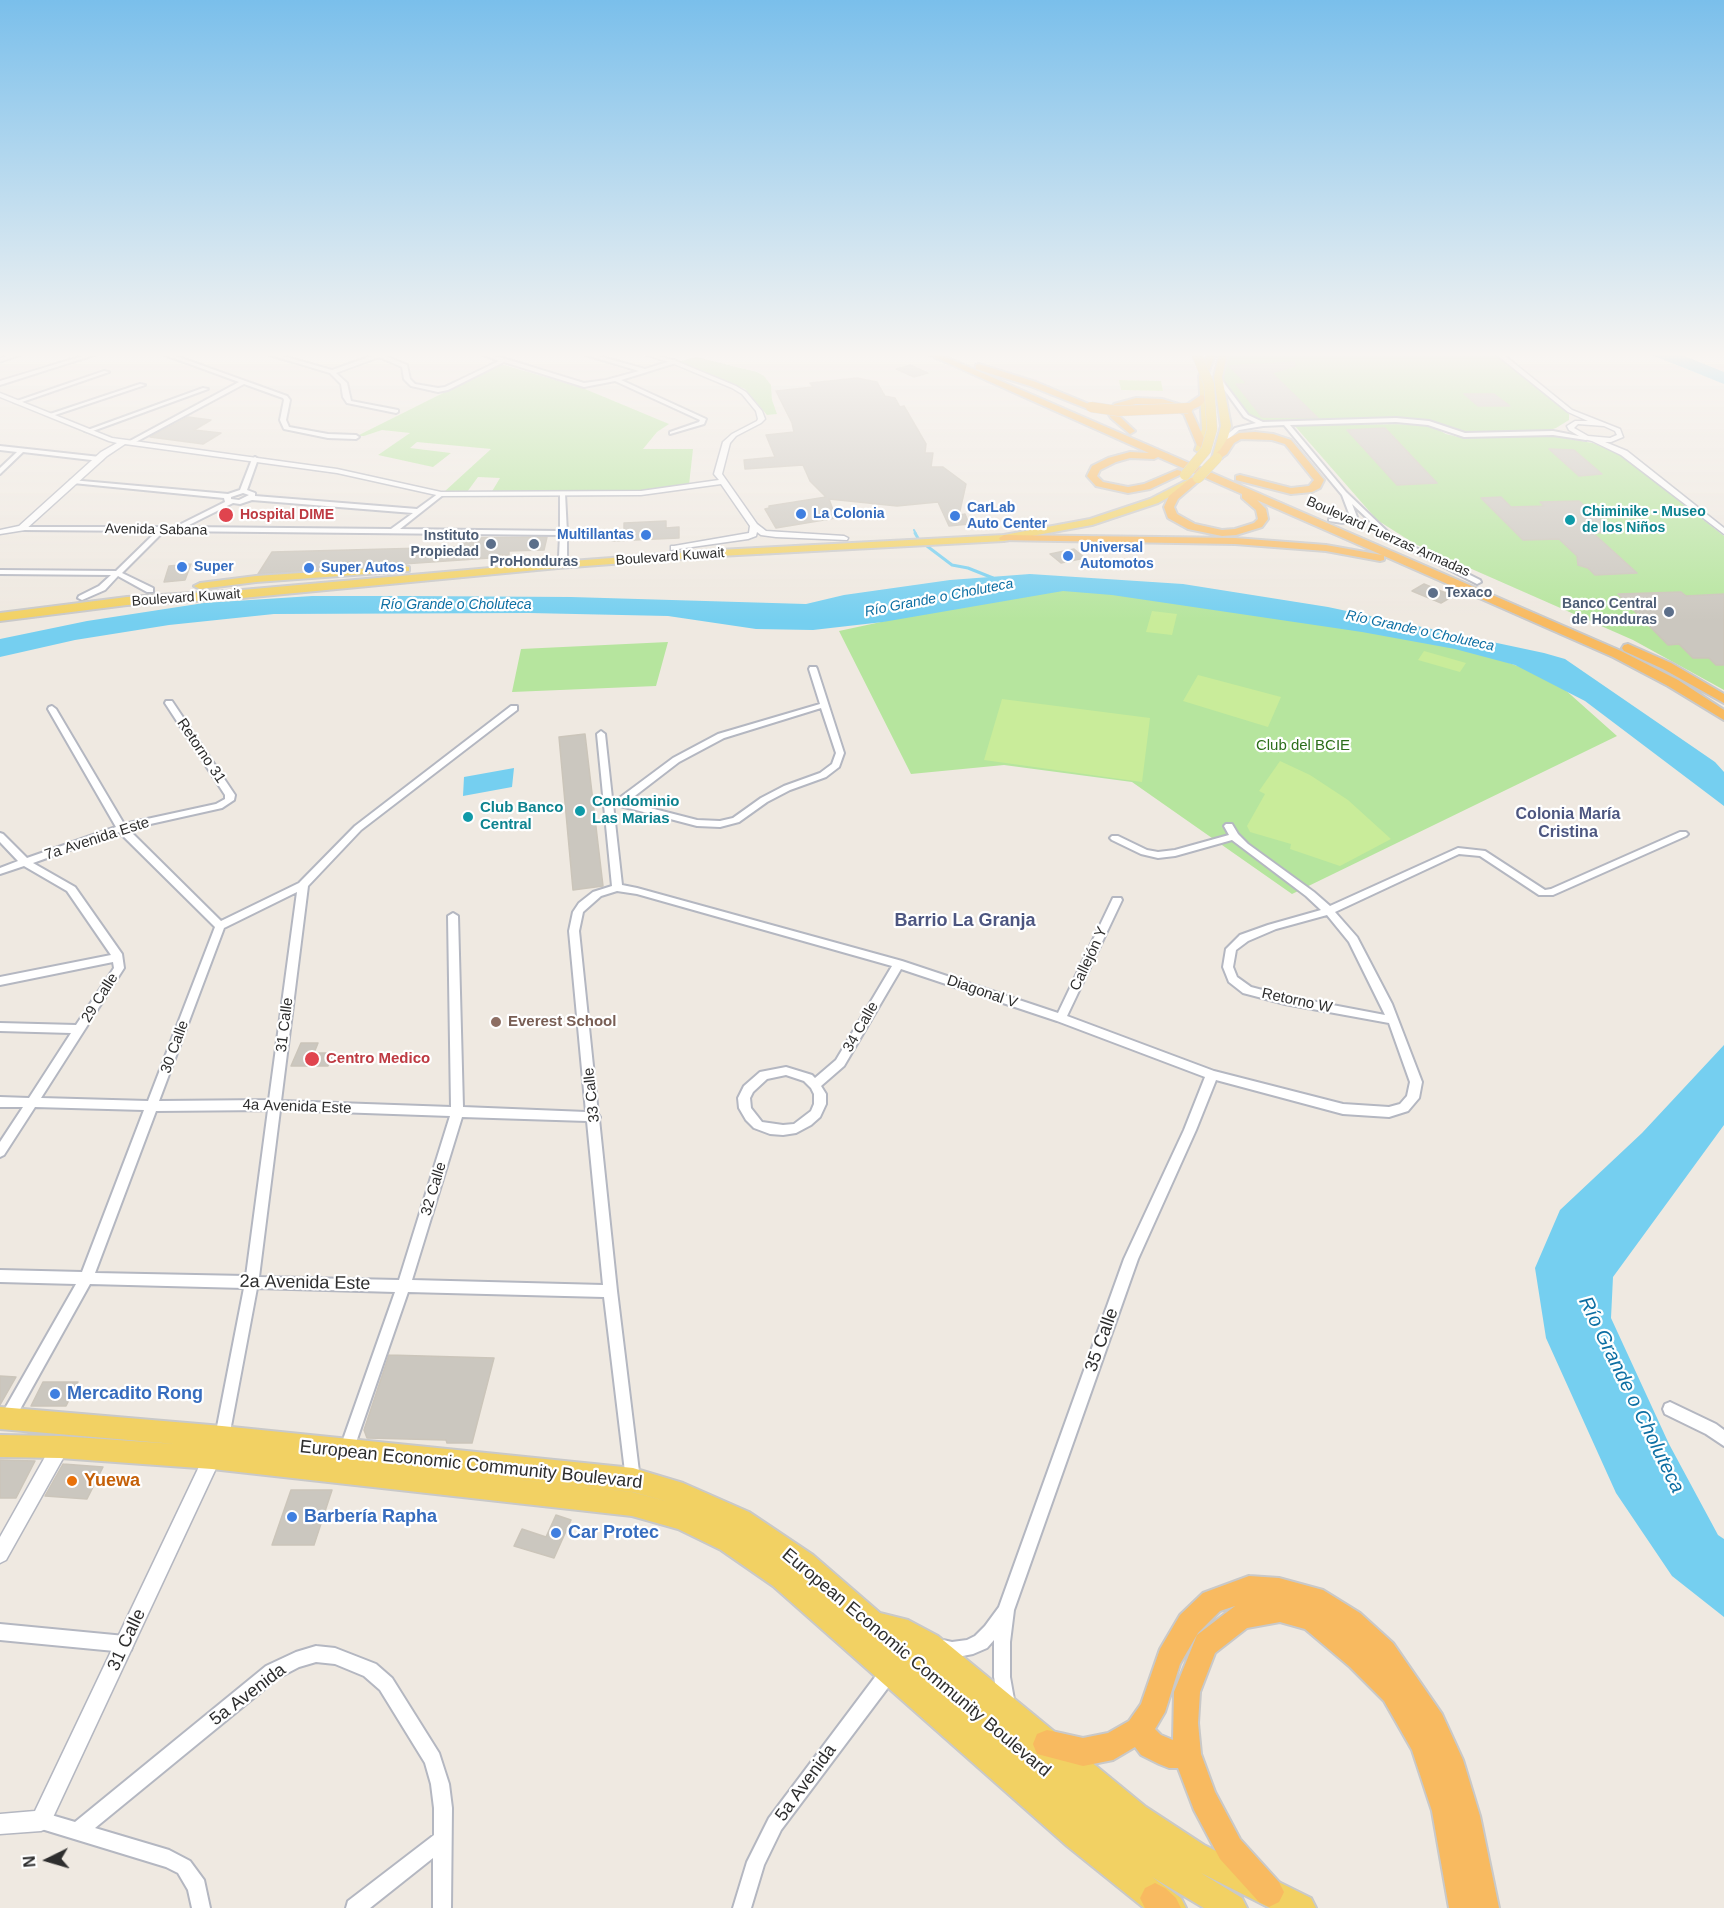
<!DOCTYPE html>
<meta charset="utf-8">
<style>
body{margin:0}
#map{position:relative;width:1724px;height:1908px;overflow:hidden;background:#efe9e1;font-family:Helvetica,sans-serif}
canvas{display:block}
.north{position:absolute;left:18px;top:1830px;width:60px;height:60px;-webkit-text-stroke:4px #fff;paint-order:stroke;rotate:265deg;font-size:16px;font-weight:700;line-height:24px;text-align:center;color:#2e2e2e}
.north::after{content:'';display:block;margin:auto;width:21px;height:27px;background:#2e2e2e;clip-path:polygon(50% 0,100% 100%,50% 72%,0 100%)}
</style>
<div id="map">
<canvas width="1724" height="1908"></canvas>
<div class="north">N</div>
</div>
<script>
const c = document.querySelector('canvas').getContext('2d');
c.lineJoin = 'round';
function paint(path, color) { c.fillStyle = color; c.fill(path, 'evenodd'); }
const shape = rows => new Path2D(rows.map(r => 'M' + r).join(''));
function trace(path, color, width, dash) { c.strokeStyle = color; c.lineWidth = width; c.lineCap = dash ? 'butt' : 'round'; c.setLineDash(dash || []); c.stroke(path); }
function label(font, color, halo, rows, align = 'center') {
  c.font = font + ' Helvetica,sans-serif'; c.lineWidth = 4.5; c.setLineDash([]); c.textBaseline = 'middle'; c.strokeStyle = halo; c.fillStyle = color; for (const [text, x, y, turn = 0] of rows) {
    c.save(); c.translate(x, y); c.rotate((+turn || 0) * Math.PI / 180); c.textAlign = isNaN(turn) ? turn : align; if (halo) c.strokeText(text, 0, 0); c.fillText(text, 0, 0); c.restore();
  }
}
const green = shape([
 [1227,355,1495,355,1565,409,1569,414,1569,420,1556,428,1546,431,1465,434,1428,421,1410,419,1266,423,1250,418,1220,378],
 [696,357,757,372,764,376,771,385,772,400,777,414,767,415,745,389,679,362],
 [501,364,576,386,592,386,585,389,669,424,657,432,643,449,693,449,689,485,649,491,491,493,500,478,478,477,467,492,444,492,491,449,417,442,410,448,451,453,433,467,378,455,410,433,382,430,364,436,357,436],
 [1416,424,1430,425,1446,434,1463,438,1551,436,1593,443,1619,454,1724,536,1724,690,1633,640,1415,544,1377,520,1294,425],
 [1142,590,1460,645,1553,679,1617,736,1292,894,1132,782,1004,765,911,774,839,631,988,599,1044,591],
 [668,642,656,686,512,692,521,649]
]);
const pitch = shape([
 [1119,380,1161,381,1163,391,1121,390],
 [1152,611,1177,614,1172,635,1146,632],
 [1424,651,1466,663,1460,672,1418,660],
 [1198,675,1281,697,1268,727,1183,701],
 [1002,699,1150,718,1142,782,984,760],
 [1280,761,1310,775,1348,800,1391,839,1340,866,1290,849,1291,844,1250,832,1247,826,1265,794,1259,791]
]);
const water = shape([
 [1652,355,1682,355,1724,372,1724,384],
 [1030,574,1183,584,1328,607,1544,653,1565,659,1715,762,1724,772,1724,806,1585,701,1515,665,1455,649,1362,632,1112,595,1063,591,883,622,813,630,756,629,668,616,529,613,274,614,169,625,75,640,0,657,0,639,87,621,204,603,312,596,410,596,571,597,806,604,844,595,950,580],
 [514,768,512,787,463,796,464,777],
 [1724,1045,1724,1125,1613,1277,1611,1318,1669,1444,1718,1535,1724,1539,1724,1617,1672,1576,1616,1493,1546,1338,1535,1268,1560,1210,1642,1133]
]);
const streamFar1 = shape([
 [914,530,916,534]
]);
const stream = shape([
 [915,533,919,540,952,565,968,568,993,578]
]);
const building = shape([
 [1294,362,1295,366,1272,373,1318,418,1262,417,1236,384,1247,384,1229,366,1294,362],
 [910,365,928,373,914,377,896,369,910,365],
 [857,378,877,382,885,396,895,398,900,407,904,406,926,444,925,453,933,453,931,467,943,467,966,484,959,515,965,514,969,524,949,526,938,502,897,506,829,499,836,518,776,528,765,509,769,508,769,506,826,497,810,481,803,465,745,469,744,460,775,457,766,435,794,432,792,423,776,391,813,387,810,383,857,378],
 [1464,394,1494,394,1510,406,1478,406,1464,394],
 [188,417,211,420,194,430,221,433,203,444,150,437,188,417],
 [1385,428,1437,483,1397,485,1347,430,1385,428],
 [1549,449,1574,450,1602,474,1579,476,1549,449],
 [1501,497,1511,507,1544,506,1540,502,1579,501,1615,532,1593,533,1637,573,1595,575,1588,568,1578,565,1577,556,1559,539,1523,540,1481,498,1501,497],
 [666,521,666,528,679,527,679,538,612,541,612,531,624,530,624,523,666,521],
 [547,537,544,550,509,551,509,555,490,555,490,558,258,574,272,552,462,547,465,538,547,537],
 [1074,549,1085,558,1061,563,1050,554,1074,549],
 [191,564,185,580,164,582,169,566,191,564],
 [1424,584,1453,596,1441,603,1412,591,1424,584],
 [1681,592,1686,596,1724,594,1724,665,1716,665,1709,658,1693,658,1679,644,1668,645,1618,594,1681,592],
 [585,734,603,886,573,890,559,737,585,734],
 [301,1043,318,1043,314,1053,334,1053,328,1066,291,1066,301,1043],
 [389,1355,494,1358,472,1443,447,1443,446,1440,367,1438,364,1430,389,1355],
 [0,1376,16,1377,0,1405,0,1376],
 [43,1382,78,1382,66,1406,31,1406,43,1382],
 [0,1460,35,1461,16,1498,0,1498,0,1460],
 [63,1464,103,1467,87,1499,45,1496,63,1464],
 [291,1490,332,1490,314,1545,272,1545,291,1490],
 [556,1515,571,1520,554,1558,514,1546,522,1529,546,1537,556,1515]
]);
const minor = shape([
 [86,355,94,355,0,385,0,381,86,355],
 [165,355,173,355,287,396,290,400,286,420,289,427,328,434,356,435,359,437,356,439,328,438,284,429,280,420,284,400,283,398,244,384,132,444,128,444,128,442,239,382,165,355],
 [270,355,279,355,332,370,375,355,383,355,407,365,410,379,415,384,438,388,445,387,499,361,483,355,491,355,506,359,584,383,606,380,639,371,586,355,595,355,645,369,674,360,676,361,676,363,621,380,706,419,704,424,670,434,670,432,699,422,700,420,615,381,584,387,504,362,448,390,438,392,411,386,404,379,402,367,379,357,336,373,347,383,351,401,398,410,398,412,396,413,347,403,343,397,341,384,330,373,270,355],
 [104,371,109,372,19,403,14,402,104,371],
 [1218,375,1248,415,1263,422,1396,418,1429,421,1465,433,1553,431,1589,438,1586,440,1553,435,1464,437,1428,425,1396,422,1290,425,1346,492,1392,536,1480,580,1481,582,1477,584,1388,538,1352,504,1357,517,1356,518,1343,523,1329,521,1329,519,1342,519,1350,516,1342,495,1284,425,1263,426,1239,430,1226,441,1222,441,1222,439,1235,428,1256,423,1244,417,1215,377,1218,375],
 [140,384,145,385,52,416,47,415,140,384],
 [203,388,208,389,90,432,85,431,203,388],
 [0,446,100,457,103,459,100,461,23,452,0,474,0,468,17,452,0,450,0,446],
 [255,457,258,459,247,490,255,493,255,496,417,509,439,493,443,493,443,495,400,529,560,531,560,494,565,493,567,533,567,557,563,559,559,557,560,535,164,531,122,573,153,588,153,592,147,592,118,576,105,590,82,600,78,598,79,596,99,586,111,575,0,574,0,570,116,571,157,531,22,530,20,529,20,527,175,527,225,502,224,498,73,483,70,481,71,480,228,494,240,490,252,459,255,457],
 [243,493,249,495,239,500,231,499,231,497,243,493],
 [252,500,413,513,391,529,185,527,233,503,240,504,252,500],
 [810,667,816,667,817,669,844,753,839,767,826,777,790,790,767,802,739,822,720,827,697,826,613,804,622,885,637,888,902,961,1058,1013,1112,900,1113,898,1121,898,1122,900,1067,1016,1214,1071,1343,1104,1389,1107,1400,1104,1407,1096,1410,1082,1389,1023,1285,1004,1243,993,1229,982,1223,967,1226,949,1240,935,1268,925,1321,910,1306,896,1232,840,1175,856,1158,858,1141,854,1112,840,1110,838,1112,836,1118,836,1147,850,1158,852,1175,850,1229,835,1224,826,1226,824,1232,824,1238,834,1248,844,1314,892,1330,906,1458,848,1485,851,1545,890,1551,889,1680,832,1686,832,1688,834,1686,836,1553,895,1539,895,1480,856,1459,854,1335,912,1357,937,1392,1004,1422,1082,1419,1098,1408,1111,1389,1117,1343,1114,1216,1080,1196,1130,1138,1259,1014,1610,1010,1642,1010,1677,1015,1705,1013,1711,1007,1713,1001,1711,999,1705,994,1677,994,1640,987,1648,973,1654,952,1658,937,1654,935,1648,937,1642,943,1640,952,1642,967,1640,975,1636,985,1626,999,1607,1124,1259,1184,1130,1205,1077,1057,1021,901,969,844,1066,821,1086,826,1094,826,1104,820,1117,811,1125,796,1133,783,1135,770,1134,754,1128,746,1120,739,1108,738,1098,744,1086,760,1072,786,1067,812,1075,815,1078,836,1060,892,966,637,894,617,891,601,896,583,912,579,931,598,1114,600,1117,599,1119,617,1291,640,1480,638,1485,633,1487,628,1485,626,1480,604,1297,408,1292,353,1451,351,1456,346,1458,341,1456,339,1451,395,1292,257,1288,229,1437,227,1442,222,1444,217,1442,215,1437,244,1288,90,1284,13,1422,8,1424,3,1422,1,1417,3,1412,76,1284,0,1282,0,1270,82,1272,144,1110,35,1107,4,1155,0,1157,0,1142,23,1107,0,1107,0,1097,29,1098,71,1033,0,1031,0,1023,76,1025,114,968,113,962,0,985,0,977,111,955,67,891,24,866,0,874,0,868,18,861,0,842,0,833,3,834,27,858,116,827,48,709,49,707,52,706,56,709,124,824,216,804,225,799,225,795,165,703,166,701,172,701,235,795,234,800,222,808,128,829,221,921,299,883,355,826,511,706,517,706,517,710,361,830,308,886,281,1101,451,1107,448,916,453,913,458,916,463,1107,586,1112,569,931,573,912,579,903,593,892,612,886,597,734,601,731,605,734,612,798,618,799,673,758,718,734,820,704,809,669,810,667],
 [821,708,836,753,832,764,820,773,784,786,761,798,733,818,720,821,697,820,627,802,679,762,724,738,821,708],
 [119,832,215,927,148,1101,41,1098,124,968,122,954,75,887,33,863,119,832],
 [297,892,269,1100,159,1101,224,928,297,892],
 [1327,915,1349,942,1385,1015,1285,996,1251,987,1237,977,1233,967,1236,950,1248,941,1276,929,1327,915],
 [786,1075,804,1081,811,1088,814,1094,814,1104,811,1111,794,1124,783,1125,762,1122,751,1108,750,1098,753,1092,767,1079,786,1075],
 [268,1110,246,1276,95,1273,156,1111,268,1110],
 [280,1110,450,1116,399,1280,259,1277,280,1110],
 [462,1117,587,1121,603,1285,412,1280,462,1117],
 [1670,1402,1716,1424,1724,1430,1724,1446,1706,1434,1665,1414,1663,1409,1665,1404,1670,1402],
 [0,1624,125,1636,131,1638,133,1644,131,1650,125,1652,0,1640,0,1624],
 [316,1646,335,1648,376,1664,392,1678,439,1753,449,1784,452,1808,451,1908,433,1908,433,1858,370,1908,346,1908,348,1901,434,1835,434,1808,431,1784,425,1763,380,1690,364,1676,335,1664,316,1662,299,1667,278,1678,95,1828,169,1850,190,1861,204,1880,210,1908,192,1908,188,1890,178,1873,166,1867,35,1827,32,1821,35,1815,41,1812,75,1822,266,1666,296,1652,316,1646],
 [890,1663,896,1665,898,1671,896,1677,781,1830,764,1865,751,1908,733,1908,747,1862,769,1818,884,1665,890,1663]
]);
const tertiary = shape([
 [11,355,20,355,0,362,0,358,11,355],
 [646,355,655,355,676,361,736,386,746,392,762,411,765,419,761,423,736,436,730,443,722,474,757,524,766,531,844,536,848,538,847,540,776,537,761,535,757,532,756,536,748,539,671,550,671,546,674,546,749,533,750,526,721,484,641,495,441,496,337,473,125,444,107,456,25,530,0,534,0,530,19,526,101,452,117,443,109,441,0,397,0,393,112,438,337,469,441,492,641,491,719,480,714,474,723,442,732,434,757,421,758,419,756,411,742,394,732,388,672,363,646,355],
 [1497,355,1504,355,1572,410,1620,429,1623,437,1611,442,1605,442,1627,451,1724,528,1724,534,1621,455,1592,441,1584,439,1569,430,1567,426,1575,421,1588,421,1568,412,1497,355],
 [1578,424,1604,426,1615,431,1617,435,1610,438,1588,436,1574,428,1578,424],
 [60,1439,66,1441,68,1447,66,1453,6,1560,0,1563,0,1537,54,1441,60,1439],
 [212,1450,218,1452,220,1458,218,1464,48,1828,41,1831,0,1834,0,1814,35,1811,206,1452,212,1450]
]);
const primary = shape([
 [1207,355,1215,355,1207,376,1212,429,1205,450,1200,453,1195,450,1202,429,1199,376,1207,355],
 [1219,355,1227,355,1222,377,1231,426,1222,458,1217,461,1212,458,1221,426,1214,377,1219,355],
 [1193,477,1202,479,1158,503,1092,525,1004,541,719,556,558,568,242,598,127,605,0,621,0,613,127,597,242,590,558,562,719,550,1004,535,1090,519,1150,499,1193,477],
 [405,566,409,567,409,571,256,582,200,589,194,586,200,583,256,576,405,566],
 [0,1407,222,1426,633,1468,683,1483,749,1512,813,1555,880,1613,908,1620,938,1636,1146,1807,1204,1845,1311,1898,1316,1908,1270,1908,1201,1873,1242,1898,1247,1908,1204,1908,1152,1877,1181,1898,1186,1908,1144,1908,1067,1846,773,1586,721,1550,678,1529,632,1516,212,1469,60,1458,0,1457,0,1435,60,1436,175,1444,0,1429,0,1407],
 [385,1465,633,1492,669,1502,632,1492,385,1465]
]);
const trunk = shape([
 [930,355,941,355,1621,651,1678,680,1724,710,1724,720,1668,686,1613,657,1384,556,1384,560,1380,561,1326,551,1235,544,1000,540,999,538,1004,535,1235,538,1326,545,1382,555,1257,500,1266,509,1268,519,1262,527,1236,535,1222,536,1188,529,1168,518,1164,507,1169,496,1191,478,1200,480,1178,499,1174,507,1177,514,1195,524,1222,530,1235,529,1254,523,1258,519,1256,510,1242,498,1242,494,1158,457,1154,459,1130,458,1116,462,1100,470,1097,476,1103,482,1128,487,1144,484,1177,470,1186,472,1150,489,1128,493,1096,486,1087,476,1092,466,1108,458,1130,452,1149,453,930,355],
 [979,364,1036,382,1096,407,1088,409,1030,386,976,369,976,365,979,364],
 [1201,395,1209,397,1200,406,1191,410,1207,445,1202,448,1197,445,1184,414,1175,408,1162,405,1136,404,1121,408,1118,415,1135,431,1130,434,1111,418,1108,413,1114,404,1136,398,1162,399,1185,406,1201,395],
 [1255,432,1273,434,1291,440,1324,480,1320,488,1312,492,1291,494,1236,480,1236,476,1240,475,1291,488,1309,486,1314,480,1285,444,1272,440,1241,439,1234,443,1227,454,1221,458,1213,456,1220,450,1227,439,1239,433,1255,432],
 [1628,644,1671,663,1724,694,1724,703,1663,669,1624,651,1622,648,1624,645,1628,644],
 [1249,1576,1279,1578,1323,1590,1360,1613,1393,1643,1442,1714,1463,1760,1480,1816,1499,1908,1449,1908,1432,1811,1412,1750,1384,1701,1350,1667,1305,1629,1280,1622,1247,1628,1215,1653,1200,1692,1198,1723,1201,1754,1215,1792,1240,1839,1279,1882,1284,1892,1279,1902,1269,1907,1259,1902,1220,1859,1194,1810,1178,1768,1169,1768,1159,1764,1141,1755,1135,1747,1113,1760,1083,1766,1037,1754,1033,1744,1037,1734,1047,1730,1083,1738,1108,1733,1129,1721,1141,1704,1160,1649,1180,1615,1203,1593,1249,1576],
 [1235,1606,1197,1635,1174,1692,1173,1740,1161,1735,1155,1729,1165,1712,1180,1664,1198,1633,1220,1611,1235,1606],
 [1155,1883,1165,1888,1176,1898,1181,1908,1145,1908,1140,1898,1145,1888,1155,1883]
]);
const primaryBridge = shape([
 [1185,475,1206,450,1212,429,1209,384,1197,355],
 [1198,478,1217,458]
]);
const trunkBridge = shape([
 [1091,407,1118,411,1188,408]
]);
const markers = [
 [801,514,6,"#3f7fe0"],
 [226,515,8,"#e0444e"],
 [955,516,6,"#3f7fe0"],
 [1570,520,6,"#0f9aa8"],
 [646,535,6,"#3f7fe0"],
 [491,544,6,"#5c6f8a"],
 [534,544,6,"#5c6f8a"],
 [1068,556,6,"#3f7fe0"],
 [182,567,6,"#3f7fe0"],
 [309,568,6,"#3f7fe0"],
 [1433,593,6,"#5c6f8a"],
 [1669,612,6,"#5c6f8a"],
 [580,811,6,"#0f9aa8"],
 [468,817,6,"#0f9aa8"],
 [496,1022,6,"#8d6e63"],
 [312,1059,8,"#e0444e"],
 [55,1394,6,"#3f7fe0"],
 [72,1481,6,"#e8710a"],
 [292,1517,6,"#3f7fe0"],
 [556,1533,6,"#3f7fe0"]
];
const farShopnames = [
 ["CarLab",967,508],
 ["Auto Center",967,524],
 ["La Colonia",813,514],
 ["Multillantas",634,535,"right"],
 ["Universal",1080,548],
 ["Automotos",1080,564],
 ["Super",194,567],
 ["Super Autos",321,568]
];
const farCulturenames = [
 ["Chiminike - Museo",1582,512],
 ["de los Niños",1582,528]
];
const farHealthnames = [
 ["Hospital DIME",240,515]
];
const farStreetnames = [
 ["Avenida Sabana",156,530,1],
 ["Boulevard Fuerzas Armadas",1388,537,24],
 ["Boulevard Kuwait",670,557,-4],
 ["Boulevard Kuwait",186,598,-4]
];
const farServicenames = [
 ["Instituto",479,536],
 ["Propiedad",479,552],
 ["ProHonduras",534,562,"center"],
 ["Texaco",1445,593,"left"],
 ["Banco Central",1657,604],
 ["de Honduras",1657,620]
];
const farWaternames = [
 ["Río Grande o Choluteca",939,598,-11],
 ["Río Grande o Choluteca",456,605],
 ["Río Grande o Choluteca",1420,631,12]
];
const parkNames = [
 ["Club del BCIE",1303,746]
];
const streetNames = [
 ["Retorno 31",201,751,56],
 ["7a Avenida Este",97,839,-18],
 ["Callejón Y",1089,959,-65],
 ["Diagonal V",982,992,19],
 ["29 Calle",100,998,-58],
 ["Retorno W",1297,1001,12],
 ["31 Calle",285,1025,-83],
 ["34 Calle",861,1027,-60],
 ["30 Calle",175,1047,-70],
 ["33 Calle",592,1095,-96],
 ["4a Avenida Este",297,1107,2],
 ["32 Calle",434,1189,-73]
];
const cultureNames = [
 ["Condominio",592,802],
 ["Las Marias",592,819],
 ["Club Banco",480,808],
 ["Central",480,825]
];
const educationNames = [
 ["Everest School",508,1022]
];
const healthNames = [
 ["Centro Medico",326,1059]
];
const neighbourhoodNames = [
 ["Colonia María",1568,815],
 ["Cristina",1568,833]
];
const quarterNames = [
 ["Barrio La Granja",965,921]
];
const nearStreetnames = [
 ["2a Avenida Este",305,1283,1],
 ["35 Calle",1102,1340,-70],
 ["European Economic Community Boulevard",471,1465,6],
 ["31 Calle",127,1640,-65],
 ["European Economic Community Boulevard",916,1663,40],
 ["5a Avenida",248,1695,-37],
 ["5a Avenida",806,1783,-54]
];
const nearShopnames = [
 ["Mercadito Rong",67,1394],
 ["Barbería Rapha",304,1517],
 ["Car Protec",568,1533]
];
const nearFoodnames = [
 ["Yuewa",84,1481]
];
const nearWaternames = [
 ["Río Grande o Choluteca",1631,1395,64]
];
paint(green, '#b6e59e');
paint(pitch, '#c9ec9a');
paint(water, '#75cff0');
trace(streamFar1, '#75cff0', 2);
trace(stream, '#75cff0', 3);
paint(building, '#cbc7bf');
trace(building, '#cbc5ba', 1.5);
trace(minor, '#b4b7c1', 4);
trace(tertiary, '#b4b7c1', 3);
trace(primary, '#c9c9c9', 4);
trace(trunk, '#c9c9c9', 4);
paint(minor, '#fff');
paint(tertiary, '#fff');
paint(primary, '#f2d163');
paint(trunk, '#f8ba60');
trace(primaryBridge, '#c9c9c9', 11, []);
trace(trunkBridge, '#c9c9c9', 11, []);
trace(primaryBridge, '#f2d163', 10);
trace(trunkBridge, '#f8ba60', 10);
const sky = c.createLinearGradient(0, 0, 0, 622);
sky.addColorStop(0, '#7abfeb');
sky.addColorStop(0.57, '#f8f5f2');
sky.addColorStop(1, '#f8f5f200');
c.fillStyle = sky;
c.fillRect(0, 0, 1724, 622);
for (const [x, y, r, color] of markers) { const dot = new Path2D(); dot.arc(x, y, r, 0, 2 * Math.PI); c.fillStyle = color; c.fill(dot); trace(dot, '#fff', 2); }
label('bold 14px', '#366cbe', '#fff', farShopnames, 'left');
label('bold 14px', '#0d838f', '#fff', farCulturenames, 'left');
label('bold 14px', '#be3a42', '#fff', farHealthnames, 'left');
label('14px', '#2e2e2e', '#fff', farStreetnames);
label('bold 14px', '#4e5e75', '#fff', farServicenames, 'right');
label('italic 14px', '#0d6fa3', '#fff', farWaternames);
label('15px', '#2c6e1b', '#fff', parkNames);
label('15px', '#2e2e2e', '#fff', streetNames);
label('bold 15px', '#0d838f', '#fff', cultureNames, 'left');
label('bold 15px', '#785e54', '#fff', educationNames, 'left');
label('bold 15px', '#be3a42', '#fff', healthNames, 'left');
label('bold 16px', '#4d5680', '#fff', neighbourhoodNames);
label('bold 18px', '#4d5680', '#fff', quarterNames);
label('18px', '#2e2e2e', '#fff', nearStreetnames);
label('bold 18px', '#366cbe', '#fff', nearShopnames, 'left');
label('bold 18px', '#c56008', '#fff', nearFoodnames, 'left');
label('italic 20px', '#0d6fa3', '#fff', nearWaternames);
</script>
